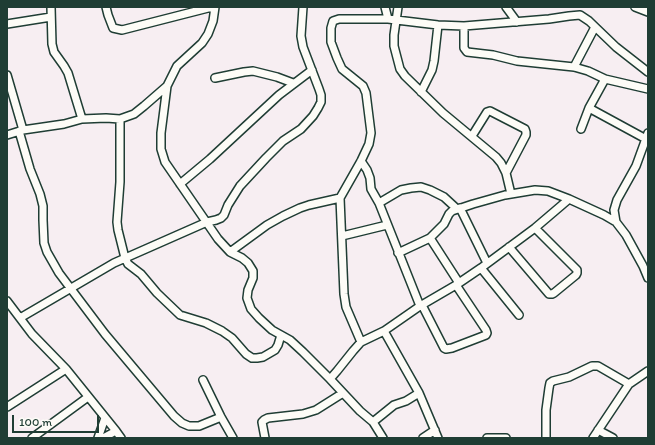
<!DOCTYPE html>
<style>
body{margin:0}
#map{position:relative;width:655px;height:445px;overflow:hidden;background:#f7eef2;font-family:Itim,sans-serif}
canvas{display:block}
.frame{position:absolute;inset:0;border:8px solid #1f3d34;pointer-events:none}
.scale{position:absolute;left:12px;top:415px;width:87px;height:18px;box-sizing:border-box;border:2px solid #1f3d34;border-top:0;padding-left:5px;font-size:12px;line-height:14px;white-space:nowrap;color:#1f3d34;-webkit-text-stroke:3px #fdfcf7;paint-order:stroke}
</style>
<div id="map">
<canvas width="655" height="445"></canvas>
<div class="frame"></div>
<div class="scale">100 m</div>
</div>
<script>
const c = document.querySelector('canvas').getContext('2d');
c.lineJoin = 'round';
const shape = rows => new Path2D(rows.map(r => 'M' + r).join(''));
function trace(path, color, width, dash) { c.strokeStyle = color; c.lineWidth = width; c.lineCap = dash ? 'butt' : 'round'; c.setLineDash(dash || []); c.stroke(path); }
const street = shape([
 [51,7,52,44,54,52,64,66,68,73,82,119],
 [106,7,108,15,113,28,122,30,212,7],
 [385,7,388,19],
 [398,7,394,35,394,46,400,69,405,76,443,113,496,157,501,163,506,173,511,194],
 [506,7,517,22],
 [635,7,648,12],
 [7,24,51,17],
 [464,26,464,48,467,52,493,55,517,61,574,67,588,71,605,79,648,89],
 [574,67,595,27],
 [7,75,23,130],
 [215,78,244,72,253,71,277,77,293,83],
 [167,86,161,133,161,149,165,162,218,239,230,252,242,258,248,263,253,271,253,278,248,290,247,298,251,309,259,318,272,330,290,340,303,352,330,379],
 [421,92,432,70,434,61,438,25],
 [589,108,646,139],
 [120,119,120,182,117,222,118,230,125,258,128,264,141,274,157,293,180,315,206,323,222,331,232,338,246,354,252,358,257,358,263,357,275,350,278,345,281,335],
 [581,129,589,108,605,79],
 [19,131,30,169,40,194,43,206,43,220,44,243,47,252,59,273,105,334,174,416,182,423,189,426,199,426,221,417],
 [648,133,636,166,617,200,614,210,616,222,626,235,643,266,648,278],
 [7,135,23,130,64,124,82,119,106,118,120,119,134,114,144,106,167,86,177,66,202,43,208,34,213,21,215,7],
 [472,136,487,112,490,111,525,129,526,132,526,135,506,173],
 [361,161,367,170,370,178,371,189,379,203,420,306],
 [180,184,210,159,279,95,312,70],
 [379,203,401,190,411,188,421,187,430,190,444,197,457,209],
 [460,208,487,263],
 [342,236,387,225],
 [430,238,459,283],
 [509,247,549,294,552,294,554,293,576,275,577,273,577,270,535,228],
 [230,252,267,225,283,216,300,208,309,205,340,198],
 [398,253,430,238,444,224,449,214,452,211,473,204,505,195,535,190,548,191,569,199],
 [481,268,519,315],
 [7,301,32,334,66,369,116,431,121,438],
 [422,305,444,348,446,349,452,348,486,335,487,333,486,330,456,285],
 [20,318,114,263,207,222,216,220,221,218,224,215,228,205,240,186,266,158,283,141,301,129,313,116,318,108,321,102,321,95,319,89,303,47,301,36,303,7],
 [361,342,346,307,344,294,340,198,361,161,369,144,371,133,366,93,363,86,342,69,337,58,331,42,331,28,333,21,339,19,388,19,438,25,464,26,549,19,569,16,580,15,589,21,616,47,648,72],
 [203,380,221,417,233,438],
 [7,407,66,369],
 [373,422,394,405,406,401,419,393],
 [598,430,613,438],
 [32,438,88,397],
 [98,438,105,418],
 [103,438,116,431],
 [265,438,262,422,264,420,268,418,303,414,316,410,343,393],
 [383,438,373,422,360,411,330,379,337,371,353,351,361,342,384,331],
 [423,438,435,430],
 [438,438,419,393,384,331,420,306,456,285,481,268,535,228,569,199,604,215,616,222],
 [487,438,506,438],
 [546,438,546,410,549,388,550,383,553,381,569,377,592,366,598,366,629,384],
 [593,438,629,384,648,371]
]);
trace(street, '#1f3d34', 10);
trace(street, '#fdfcf7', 7);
</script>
